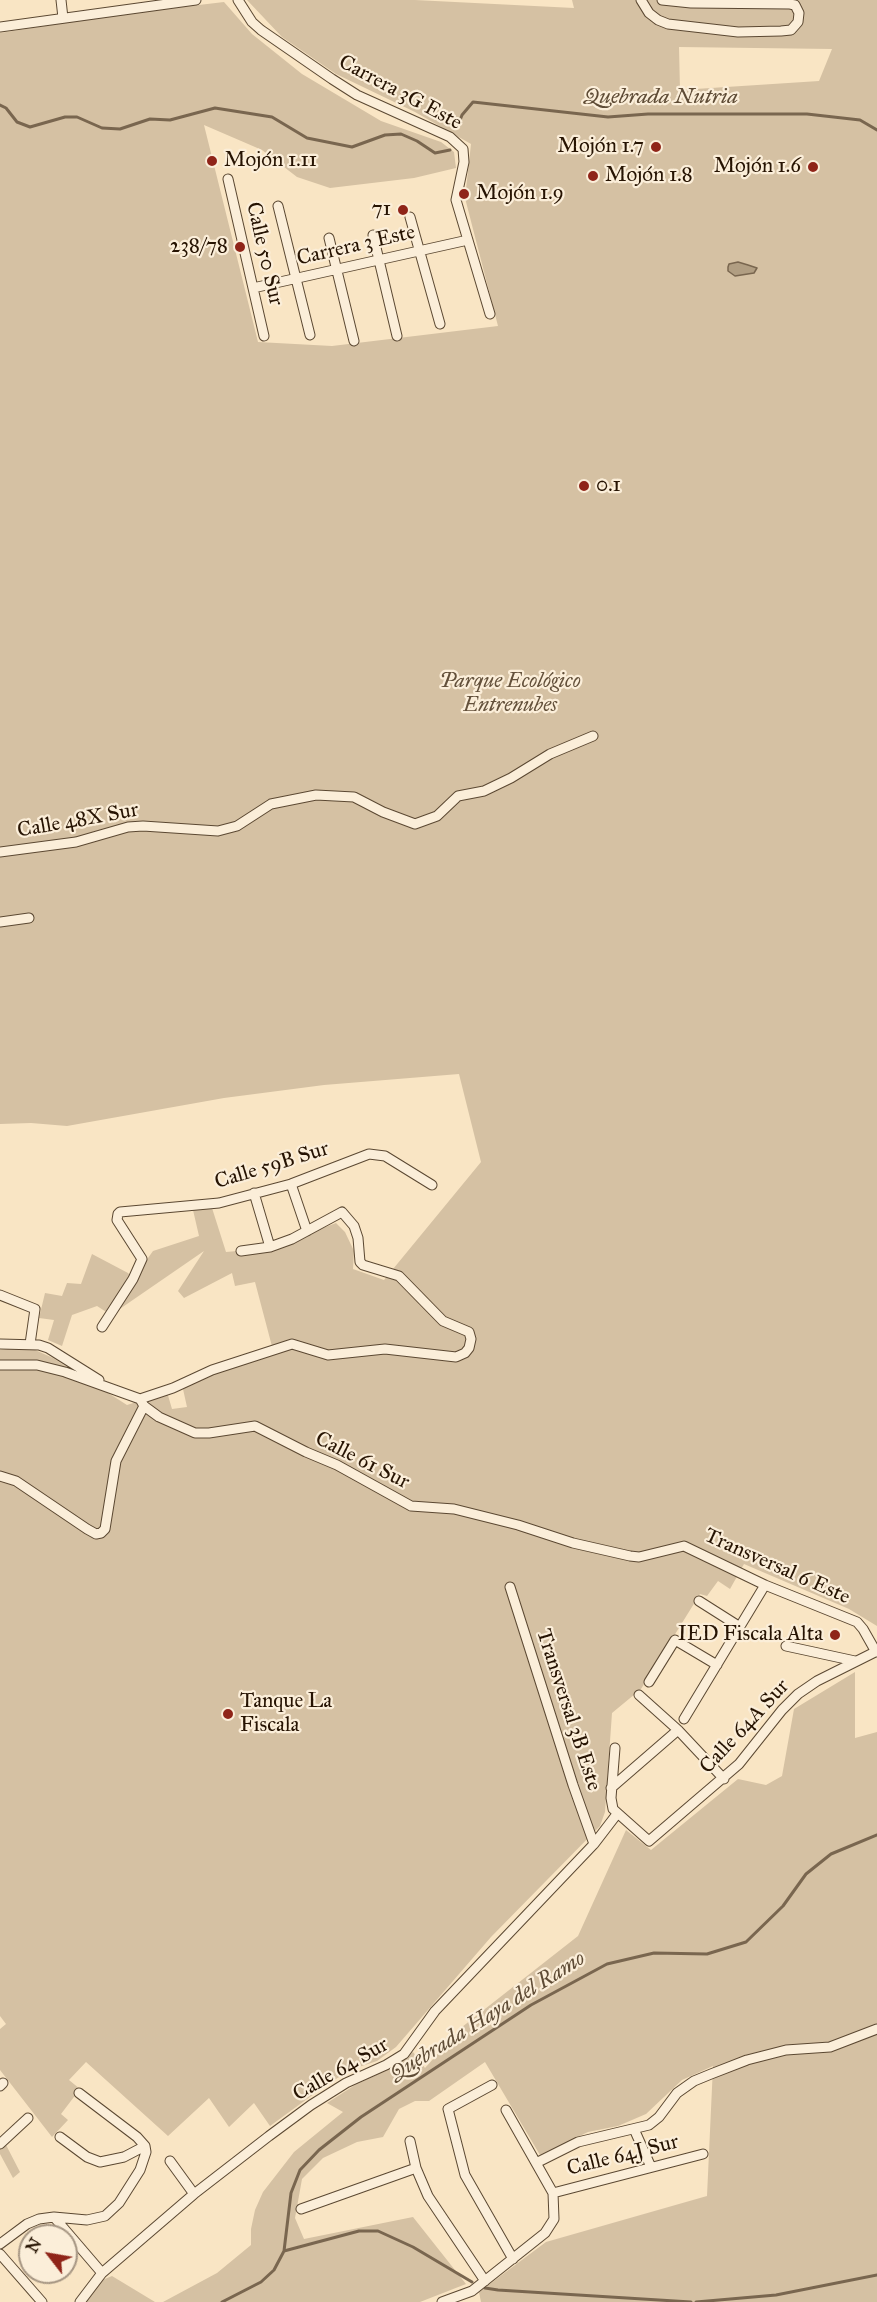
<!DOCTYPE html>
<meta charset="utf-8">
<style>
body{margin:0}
#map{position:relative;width:877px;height:2302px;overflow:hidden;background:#f9e5c4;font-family:"IM FELL Great Primer",serif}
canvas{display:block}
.north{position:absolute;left:18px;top:2224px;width:60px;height:60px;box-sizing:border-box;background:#fbeed9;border:2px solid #a69683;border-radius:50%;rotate:301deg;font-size:16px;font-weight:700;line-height:24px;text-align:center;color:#261302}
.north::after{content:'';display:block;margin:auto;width:21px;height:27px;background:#8f2418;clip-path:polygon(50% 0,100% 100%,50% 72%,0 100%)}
</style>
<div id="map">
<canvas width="877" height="2302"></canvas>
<div class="north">N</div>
</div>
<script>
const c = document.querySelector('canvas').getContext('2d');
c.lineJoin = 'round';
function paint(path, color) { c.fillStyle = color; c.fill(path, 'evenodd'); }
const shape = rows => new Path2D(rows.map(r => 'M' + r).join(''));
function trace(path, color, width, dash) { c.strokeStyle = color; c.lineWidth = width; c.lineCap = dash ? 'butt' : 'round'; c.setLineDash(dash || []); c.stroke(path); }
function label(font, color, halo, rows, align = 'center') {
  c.font = font + ' "IM FELL Great Primer",serif'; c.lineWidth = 4.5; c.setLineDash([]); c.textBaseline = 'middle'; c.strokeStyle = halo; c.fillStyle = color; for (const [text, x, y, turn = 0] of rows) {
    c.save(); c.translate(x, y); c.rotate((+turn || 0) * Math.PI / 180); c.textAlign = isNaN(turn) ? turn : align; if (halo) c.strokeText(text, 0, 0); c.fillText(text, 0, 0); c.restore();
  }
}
const green = shape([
 [247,0,415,0,574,8,572,0,877,0,877,1626,849,1609,744,1564,730,1589,718,1581,707,1596,700,1594,641,1689,612,1713,605,1812,600,1826,491,1937,396,2047,377,2061,353,2069,329,2083,270,2126,254,2103,229,2127,209,2098,168,2136,86,2062,69,2080,80,2089,61,2114,68,2120,52,2137,0,2070,0,2029,6,2024,0,2016,0,1350,16,1348,33,1349,53,1358,127,1405,167,1392,172,1409,187,1407,183,1389,215,1372,274,1354,255,1282,235,1286,232,1273,184,1298,178,1291,204,1251,111,1315,97,1306,72,1315,62,1346,48,1340,54,1320,39,1318,45,1293,62,1296,67,1283,81,1284,92,1254,128,1273,133,1279,153,1251,199,1236,193,1210,212,1208,226,1252,271,1248,336,1223,345,1232,354,1251,353,1269,384,1280,481,1162,459,1074,324,1085,224,1098,67,1126,31,1123,0,1124,0,33,115,15,224,2,252,34,302,74,381,121,441,142,454,152,456,168,414,178,330,188,297,177,262,150,204,125,258,342,332,346,498,326,465,198,471,144,415,112,336,74,282,37],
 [679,47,832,49,819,81,680,90],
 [855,1672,855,1738,877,1732,877,2302,481,2302,479,2292,546,2242,707,2196,713,2066,682,2080,646,2114,618,2126,588,2132,540,2155,485,2062,429,2101,415,2101,399,2109,383,2137,357,2142,323,2158,302,2179,295,2218,304,2239,413,2217,466,2284,420,2302,163,2302,217,2273,251,2245,251,2229,255,2210,263,2192,294,2152,343,2112,327,2103,355,2085,387,2070,413,2052,425,2068,462,2027,578,1936,626,1830,651,1850,738,1779,766,1785,782,1776,794,1709],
 [5,2143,20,2172,13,2178,0,2154,0,2148],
 [112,2276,155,2302,85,2302,100,2281]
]);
const water = shape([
 [738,262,748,265,757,268,754,273,735,276,728,271,728,267,729,264,738,262]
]);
const stream = shape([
 [0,105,6,108,17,122,30,127,65,117,77,117,102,128,120,129,150,119,170,120,215,108,272,117,307,138,352,147,385,135,401,134,417,141,435,153,450,150],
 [457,128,462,115,473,102,608,117,648,114,807,114,860,120,877,130],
 [284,2251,359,2231,378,2231,413,2247,472,2282],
 [485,2288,498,2290,691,2302],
 [222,2302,261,2282,274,2270,284,2251,291,2193,300,2170,319,2150,361,2117,531,2005,607,1964,654,1953,707,1954,746,1942,783,1906,806,1874,831,1854,877,1835],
 [696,2302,776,2295,877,2275]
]);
const street = shape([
 [61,0,63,18],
 [238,0,252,22,261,30,332,79,357,95,450,137,463,149,464,162,456,200,490,314],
 [641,0,649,13,658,20,668,24,738,32,781,31,791,30,798,22,799,13,795,5,790,4,691,3,662,0],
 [0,27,196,0],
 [228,179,264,336],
 [278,206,310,335],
 [410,217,440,324],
 [373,235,397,336],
 [329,238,354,341],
 [253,288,468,240],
 [0,852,76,842,128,827,143,826,218,831,237,826,271,804,316,795,354,797,383,812,415,824,437,816,458,796,484,791,511,778,550,754,593,736],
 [0,922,29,918],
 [291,1184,307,1231],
 [254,1193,270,1247],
 [0,1295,35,1309,30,1344],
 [102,1327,133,1279,142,1259,117,1220,118,1214,120,1212,219,1203,291,1184,369,1154,385,1156,432,1185],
 [0,1344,39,1345,48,1348,99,1380],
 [0,1365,37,1365,65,1372,140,1399,173,1388,212,1370,292,1344,328,1355,385,1349,456,1357,465,1353,469,1348,471,1339,469,1332,443,1321,399,1276,363,1265,360,1262,358,1238,354,1226,342,1212,292,1239,270,1247,241,1251],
 [140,1399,144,1406,159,1417,195,1433,209,1433,255,1426,306,1452,337,1465,411,1506,454,1509,518,1525,573,1543,630,1556,639,1557,684,1546,765,1585,857,1622,863,1629,876,1652],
 [0,1476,16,1481,87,1529,96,1534,101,1533,105,1529,116,1461,144,1406],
 [510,1587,573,1785,594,1844],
 [699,1601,740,1627],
 [786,1646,855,1661],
 [649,1682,675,1640,717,1665],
 [639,1695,678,1730,724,1779],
 [684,1719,765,1585],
 [615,1748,611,1798,613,1809,649,1841,739,1764,782,1710,798,1694,817,1681,877,1651],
 [611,1788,678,1730],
 [492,2085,448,2109,465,2175,513,2259],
 [0,2086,3,2083],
 [634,2129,651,2167],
 [60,2137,87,2157,100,2162,124,2157,145,2146],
 [410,2141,416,2168,428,2196,485,2281],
 [0,2144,28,2118],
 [170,2161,194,2194],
 [536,2163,578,2142,649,2125,659,2117,677,2093,694,2081,711,2074,747,2060,786,2050,830,2047,877,2029],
 [553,2193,703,2154],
 [301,2209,416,2168],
 [54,2217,102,2273],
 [0,2244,27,2224,39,2219,54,2217,87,2220,105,2216,119,2203,140,2170,146,2152,145,2146,137,2137,79,2093],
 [0,2254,42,2302],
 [80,2302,102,2273,194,2194,269,2136,311,2105,346,2083,386,2065,404,2054,435,2011,594,1844,617,1814],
 [442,2302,472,2291,545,2233,554,2219,553,2193,506,2110]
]);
const markers = [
 [656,147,6,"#8f2418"],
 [212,161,6,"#8f2418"],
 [813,167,6,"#8f2418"],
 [593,176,6,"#8f2418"],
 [464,194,6,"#8f2418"],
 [403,210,6,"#8f2418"],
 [240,247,6,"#8f2418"],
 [584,486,6,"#8f2418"],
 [835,1635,6,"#8f2418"],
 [228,1714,6,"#8f2418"]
];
const streetNames = [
 ["Carrera 3G Este",400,93,28],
 ["Carrera 3 Este",356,246,-13],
 ["Calle 50 Sur",264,254,77],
 ["Calle 48X Sur",78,821,-10],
 ["Calle 59B Sur",272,1166,-17],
 ["Calle 61 Sur",362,1461,27],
 ["Transversal 6 Este",777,1567,24],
 ["Transversal 3B Este",568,1710,72],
 ["Calle 64A Sur",745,1727,-47],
 ["Calle 64 Sur",341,2070,-30],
 ["Calle 64J Sur",623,2156,-14]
];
const poiNames = [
 ["Mojón 1.7",644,147],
 ["Mojón 1.11",224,161,"left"],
 ["Mojón 1.6",801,167],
 ["Mojón 1.8",605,176,"left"],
 ["Mojón 1.9",476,194,"left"],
 ["71",391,210],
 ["238/78",228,247],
 ["0.1",596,486,"left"],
 ["IED Fiscala Alta",823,1635],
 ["Tanque La",240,1702,"left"],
 ["Fiscala",240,1726,"left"]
];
const parkNames = [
 ["Parque Ecológico",510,682],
 ["Entrenubes",510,706]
];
const waterNames = [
 ["Quebrada Nutria",661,98],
 ["Quebrada Haya del Ramo",488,2017,-32]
];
paint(green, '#d5c1a3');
paint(water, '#b19e82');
trace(water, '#79664f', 1.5);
trace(stream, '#79664f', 3);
trace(street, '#5b4832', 11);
trace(street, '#fbeed9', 9);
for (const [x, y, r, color] of markers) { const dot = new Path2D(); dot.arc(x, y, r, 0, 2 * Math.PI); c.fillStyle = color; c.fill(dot); trace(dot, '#fbeed9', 2); }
label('21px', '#261302', '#fbeed9', streetNames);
label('21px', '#261302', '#fbeed9', poiNames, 'right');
label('italic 21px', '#63503a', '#fbeed9', parkNames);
label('italic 22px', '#5e4b35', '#fbeed9', waterNames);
</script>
